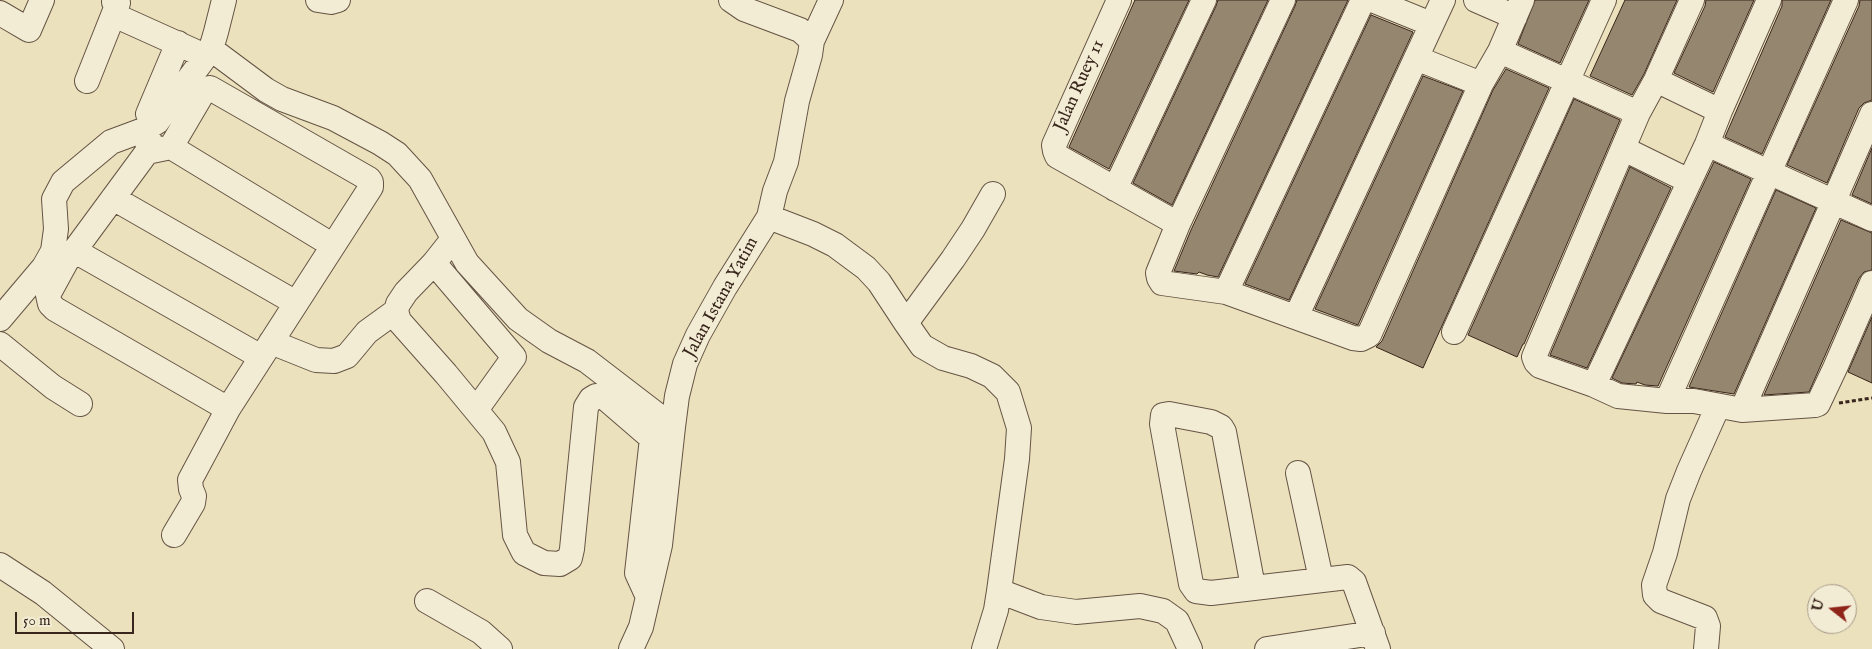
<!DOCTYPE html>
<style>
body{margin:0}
#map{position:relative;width:1872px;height:649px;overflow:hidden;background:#ebe1bd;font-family:"IM FELL English",serif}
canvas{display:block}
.north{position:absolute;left:1807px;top:584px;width:50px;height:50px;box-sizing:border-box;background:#f2ecd4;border:1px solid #a89c8a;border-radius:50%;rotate:286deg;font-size:14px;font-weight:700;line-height:20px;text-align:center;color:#38251b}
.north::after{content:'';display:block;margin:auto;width:18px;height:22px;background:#8f2418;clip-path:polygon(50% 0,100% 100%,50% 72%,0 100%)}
.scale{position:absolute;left:15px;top:612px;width:119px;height:22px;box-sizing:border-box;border:2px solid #38251b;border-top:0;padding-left:6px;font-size:15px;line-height:18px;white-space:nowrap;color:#38251b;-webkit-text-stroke:4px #f2ecd4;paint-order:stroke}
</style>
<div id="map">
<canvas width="1872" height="649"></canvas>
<div class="north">U</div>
<div class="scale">50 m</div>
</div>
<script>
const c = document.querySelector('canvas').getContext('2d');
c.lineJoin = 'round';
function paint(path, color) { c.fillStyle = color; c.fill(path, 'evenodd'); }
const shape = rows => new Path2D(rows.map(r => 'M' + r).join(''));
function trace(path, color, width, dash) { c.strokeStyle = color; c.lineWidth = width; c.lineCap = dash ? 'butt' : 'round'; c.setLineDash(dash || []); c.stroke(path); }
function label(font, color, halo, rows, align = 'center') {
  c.font = font + ' "IM FELL English",serif'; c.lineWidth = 4; c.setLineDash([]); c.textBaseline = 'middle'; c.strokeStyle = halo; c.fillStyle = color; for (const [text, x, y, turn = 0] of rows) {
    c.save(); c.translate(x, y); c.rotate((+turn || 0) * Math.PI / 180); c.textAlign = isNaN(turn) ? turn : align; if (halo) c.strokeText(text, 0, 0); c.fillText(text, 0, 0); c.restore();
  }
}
const building = shape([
 [1135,0,1189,0,1109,169,1069,147,1135,0],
 [1218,0,1268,0,1172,205,1133,183,1216,6,1218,0],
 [1297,0,1348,0,1218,277,1207,275,1199,272,1197,274,1174,271,1191,230,1295,6,1297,0],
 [1535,0,1589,0,1560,63,1518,44,1535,0],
 [1625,0,1677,0,1644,74,1632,95,1590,76,1625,0],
 [1706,0,1754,0,1713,92,1674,73,1705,6,1706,0],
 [1782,0,1831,0,1762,154,1725,137,1782,6,1782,0],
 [1860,0,1872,0,1872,100,1864,103,1859,108,1827,183,1787,165,1859,6,1860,0],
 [1371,15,1413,32,1289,300,1245,284,1371,15],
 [1506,69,1549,88,1423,368,1376,347,1382,341,1493,90,1506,69],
 [1423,76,1463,91,1358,325,1315,309,1423,76],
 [1574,99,1620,120,1524,344,1523,344,1517,357,1468,335,1574,99],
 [1872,148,1872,204,1852,195,1872,148],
 [1714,162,1751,179,1658,386,1645,385,1637,382,1636,384,1622,383,1612,378,1714,162],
 [1630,167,1671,188,1587,368,1550,355,1630,167],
 [1776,190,1816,208,1734,394,1689,387,1776,190],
 [1841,220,1872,233,1872,270,1864,272,1859,278,1809,392,1764,395,1841,220],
 [1872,317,1872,383,1848,372,1872,317]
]);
const path = shape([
 [1839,403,1872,398]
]);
const minor = shape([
 [318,0,331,2,338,0],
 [1119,0,1054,145,1055,151,1057,156,1178,224],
 [1283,0,1178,224,1158,273,1159,278,1162,283,1226,292,1353,338,1361,339,1369,335,1481,84,1500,51,1522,0],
 [1372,0,1431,24],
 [1476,0,1515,17],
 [1692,0,1656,80,1638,113,1534,357,1536,362,1540,366,1594,385,1618,396,1667,401,1694,401,1742,410,1815,405,1818,404,1835,368,1872,283],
 [0,13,29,30,42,0],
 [114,15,205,56],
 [812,41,831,0],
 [211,49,266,90,282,99,333,118,380,143,397,154,420,179,467,263,518,319,549,341,587,361,673,427],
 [1500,51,1638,113],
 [1416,58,1481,84],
 [1656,80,1720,111],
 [87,81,118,3,114,2],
 [148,114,178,43],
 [146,129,149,139,147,152,66,262,48,295,50,304,55,309,228,409,371,187,371,182,369,179,210,88,204,91,171,147,147,152],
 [1707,144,1872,219],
 [171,147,332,245],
 [1624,149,1689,181],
 [1115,189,1204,0],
 [113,198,296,303],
 [769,217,813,234,835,245,866,268,879,282,906,323,953,259,973,229,993,194],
 [453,239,434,263,406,292,398,304,396,311,399,321,446,374,494,432,508,462,515,535,524,553,544,563,560,564,570,558,572,549,586,407,591,399,596,396,605,398,670,454],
 [75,251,261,357],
 [434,263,514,357,476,410],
 [1226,292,1363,0],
 [1296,317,1443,0],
 [0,319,44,267,53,251,56,229,54,199,63,182,111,142,146,129,157,122,211,49,216,32,224,0],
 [906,323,922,346,943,358,971,366,992,376,1008,392,1019,428,1017,459,999,591,996,610,984,649],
 [1454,332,1604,0],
 [271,342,316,360,334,361,347,356,367,332,396,311],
 [0,344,53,387,80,404],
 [1594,385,1707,144,1720,111,1769,0],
 [1667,401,1846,0],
 [1742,410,1872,114],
 [1298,473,1321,579],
 [174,535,193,503,194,496,191,489,190,480,228,409],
 [0,565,43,593,112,649],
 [1253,587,1224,432,1221,427,1211,422,1169,414,1163,415,1162,424,1191,584,1196,591,1211,593,1348,577,1354,582,1378,649],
 [999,591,1041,607,1076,612,1140,606,1163,611,1177,621,1190,649],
 [648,597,637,573,652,438],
 [427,601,481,632,500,649],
 [631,649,641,627,660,545,673,427,677,396,685,364,698,335,725,287,769,217,775,191,786,162,797,101,810,55,812,41,800,30,744,9,731,0],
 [1267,649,1373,633],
 [1706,649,1708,626,1705,618,1661,601,1655,595,1654,585,1665,553,1678,499,1689,471,1718,406]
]);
const streetNames = [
 ["Jalan Ruey 11",1080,86,-66],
 ["Jalan Istana Yatim",722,298,-61]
];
paint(building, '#95876f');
trace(building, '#38251b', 1);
trace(minor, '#655444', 26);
trace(path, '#38251b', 3, [4, 2.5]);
trace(minor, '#f2ecd4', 24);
label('18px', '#38251b', '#f2ecd4', streetNames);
</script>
